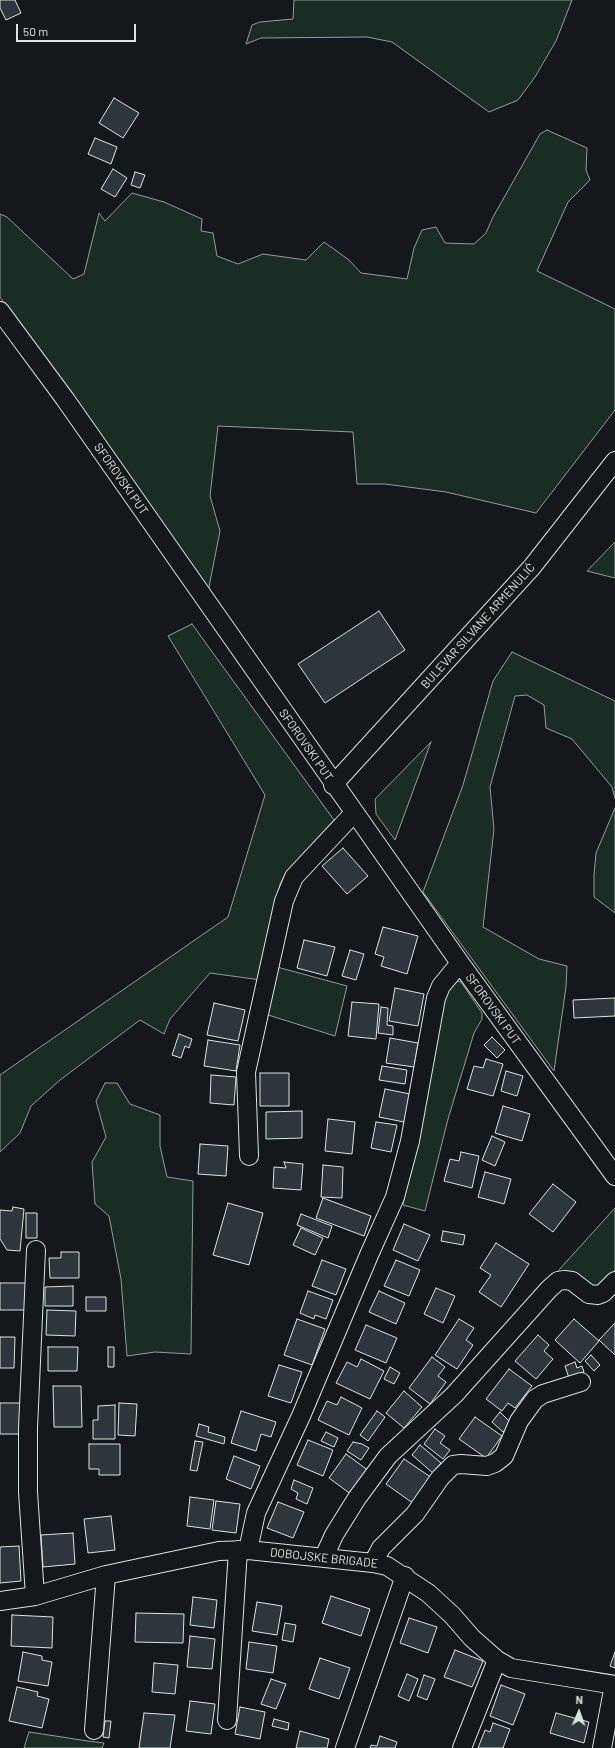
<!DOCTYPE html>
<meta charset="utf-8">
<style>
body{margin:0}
#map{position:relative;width:615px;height:1748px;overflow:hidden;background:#14181c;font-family:Barlow,sans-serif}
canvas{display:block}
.north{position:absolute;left:559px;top:1692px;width:40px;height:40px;-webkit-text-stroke:3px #14181c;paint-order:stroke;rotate:2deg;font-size:11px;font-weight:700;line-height:16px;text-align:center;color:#d8e6dc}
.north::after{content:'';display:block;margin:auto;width:14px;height:18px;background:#d8e6dc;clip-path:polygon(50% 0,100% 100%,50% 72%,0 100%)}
.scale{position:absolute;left:16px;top:24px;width:120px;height:18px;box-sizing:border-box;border:2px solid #d8e6dc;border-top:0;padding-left:5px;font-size:12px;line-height:14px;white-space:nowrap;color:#d8e6dc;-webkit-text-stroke:3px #14181c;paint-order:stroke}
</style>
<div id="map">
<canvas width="615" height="1748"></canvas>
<div class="north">N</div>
<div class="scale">50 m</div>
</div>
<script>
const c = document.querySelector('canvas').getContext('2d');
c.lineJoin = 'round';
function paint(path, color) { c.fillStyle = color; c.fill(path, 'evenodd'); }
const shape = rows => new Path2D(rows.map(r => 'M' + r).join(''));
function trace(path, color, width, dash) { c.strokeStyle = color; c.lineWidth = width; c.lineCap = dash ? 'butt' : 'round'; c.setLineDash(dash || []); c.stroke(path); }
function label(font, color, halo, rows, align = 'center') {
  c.font = font + ' Barlow,sans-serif'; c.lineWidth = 3; c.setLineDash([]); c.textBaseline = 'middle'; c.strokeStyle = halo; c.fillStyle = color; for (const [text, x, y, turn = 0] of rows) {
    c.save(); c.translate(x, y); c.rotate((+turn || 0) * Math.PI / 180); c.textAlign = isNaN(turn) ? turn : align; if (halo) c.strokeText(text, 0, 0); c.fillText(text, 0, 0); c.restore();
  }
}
const green = shape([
 [294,0,572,0,556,41,535,77,518,100,489,112,392,42,367,37,261,38,246,44,252,25,260,22,293,19,294,0],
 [547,130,587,148,586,170,590,180,568,202,537,271,615,309,615,410,536,513,446,492,385,484,357,484,353,432,218,426,210,496,220,531,208,592,0,297,0,214,7,217,73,279,84,274,99,213,105,221,132,193,164,202,202,219,201,231,213,233,217,256,238,264,263,254,306,260,324,242,349,260,361,273,407,279,414,248,422,230,436,227,445,243,474,244,486,233,493,217,540,134,547,130],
 [615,542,615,578,587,571,615,542],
 [192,624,334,820,287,871,280,884,261,980,210,973,170,1019,164,1034,140,1020,60,1080,31,1106,20,1133,0,1152,0,1075,228,917,265,795,168,636,192,624],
 [512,652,615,701,615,799,612,787,572,739,546,728,544,705,527,695,515,696,490,787,494,829,483,927,539,959,567,966,566,987,554,1071,423,892,463,785,493,681,512,652],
 [431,742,395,840,376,814,375,799,431,742],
 [615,808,615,913,594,897,594,875,596,853,615,808],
 [277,967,347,986,335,1036,265,1014,277,967],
 [457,981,461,982,482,1013,482,1019,474,1033,448,1119,425,1211,403,1205,443,992,457,981],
 [105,1083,117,1083,130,1104,160,1115,160,1146,167,1177,193,1181,191,1354,155,1352,127,1356,121,1279,109,1216,95,1204,92,1162,106,1137,96,1101,105,1083],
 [615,1208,615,1270,597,1288,557,1272,615,1208],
 [29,1732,88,1741,104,1743,102,1748,24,1748,29,1732]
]);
const building = shape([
 [0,0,15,0,21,13,6,20,0,8,0,0],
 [114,98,139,113,123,138,99,123,114,98],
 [95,138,117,147,111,164,88,154,95,138],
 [113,169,127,178,115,197,101,189,113,169],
 [135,172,145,175,140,188,131,185,135,172],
 [379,611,405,650,325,703,298,664,379,611],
 [343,848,368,876,347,894,322,866,343,848],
 [383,927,418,936,407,974,381,966,384,957,375,954,383,927],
 [304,940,335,947,327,976,297,968,304,940],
 [350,950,364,954,356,980,342,976,350,950],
 [395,988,424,994,418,1026,389,1021,395,988],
 [615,998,615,1016,574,1018,573,1000,615,998],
 [352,1002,379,1004,376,1039,348,1036,352,1002],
 [214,1003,245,1010,238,1041,207,1035,214,1003],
 [381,1007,388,1008,387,1025,393,1026,393,1035,378,1033,381,1007],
 [179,1034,192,1039,189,1048,185,1046,181,1058,172,1055,179,1034],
 [492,1037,505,1050,497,1058,484,1045,492,1037],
 [390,1038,418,1043,414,1067,386,1063,390,1038],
 [208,1040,240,1045,236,1071,204,1066,208,1040],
 [486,1059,503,1064,493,1096,467,1089,474,1066,483,1068,486,1059],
 [382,1066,407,1070,405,1084,379,1080,382,1066],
 [506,1071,523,1076,517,1096,501,1091,506,1071],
 [260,1073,289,1073,289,1106,260,1106,260,1073],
 [211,1075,236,1077,234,1105,210,1103,211,1075],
 [385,1089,410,1094,404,1122,379,1117,385,1089],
 [503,1106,530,1114,522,1141,495,1133,503,1106],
 [302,1111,302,1138,266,1139,266,1112,302,1111],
 [328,1119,355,1122,352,1154,325,1151,328,1119],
 [376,1122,397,1125,391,1152,371,1148,376,1122],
 [492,1136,505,1142,495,1166,482,1160,492,1136],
 [200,1144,228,1146,226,1176,198,1174,200,1144],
 [461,1152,479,1156,472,1188,444,1181,450,1159,459,1161,461,1152],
 [284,1162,303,1164,301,1190,273,1188,274,1167,286,1168,284,1162],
 [323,1165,343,1167,342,1198,321,1197,323,1165],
 [485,1172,511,1179,504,1204,478,1197,485,1172],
 [553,1184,576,1202,553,1232,529,1214,553,1184],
 [323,1198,371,1216,364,1236,316,1218,323,1198],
 [228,1203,263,1213,249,1265,213,1255,228,1203],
 [13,1207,24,1209,20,1251,7,1250,0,1239,0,1210,12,1211,13,1207],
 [26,1213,37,1213,37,1238,26,1238,26,1213],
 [301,1214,332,1226,328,1238,297,1225,301,1214],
 [404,1224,430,1235,418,1261,393,1250,404,1224],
 [301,1228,323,1238,315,1255,293,1245,301,1228],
 [443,1231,465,1235,463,1245,441,1241,443,1231],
 [496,1243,529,1264,501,1307,479,1292,491,1275,480,1268,496,1243],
 [61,1252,79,1252,79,1278,50,1278,49,1258,61,1258,61,1252],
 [322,1260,346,1269,336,1295,312,1286,322,1260],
 [396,1260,420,1270,409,1296,384,1286,396,1260],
 [0,1283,28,1283,27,1310,0,1310,0,1283],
 [73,1286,73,1306,45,1306,45,1287,73,1286],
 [436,1288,455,1296,443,1323,424,1314,436,1288],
 [308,1291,333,1300,326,1319,315,1315,314,1319,300,1313,308,1291],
 [379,1291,405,1303,396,1324,369,1312,379,1291],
 [86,1297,106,1297,106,1311,86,1311,86,1297],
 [47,1310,76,1311,75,1336,46,1335,47,1310],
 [297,1319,325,1329,312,1365,284,1355,297,1319],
 [459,1319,474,1328,466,1340,473,1345,457,1369,435,1355,459,1319],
 [574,1319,599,1341,580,1363,555,1340,574,1319],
 [615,1323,615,1355,599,1340,615,1323],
 [366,1325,397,1338,386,1363,355,1350,366,1325],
 [538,1335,549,1345,544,1351,553,1359,536,1379,515,1361,538,1335],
 [0,1337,15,1337,14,1368,0,1368,0,1337],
 [48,1347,78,1347,77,1371,48,1371,48,1347],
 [108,1347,114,1347,114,1367,108,1367,108,1347],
 [591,1355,600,1365,594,1371,585,1361,591,1355],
 [432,1357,445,1367,438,1376,446,1382,430,1404,409,1388,432,1357],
 [361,1359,384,1371,370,1399,336,1383,347,1362,357,1367,361,1359],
 [575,1362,577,1368,582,1366,584,1372,569,1378,565,1366,575,1362],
 [279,1365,302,1372,291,1403,268,1396,279,1365],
 [390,1367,400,1373,394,1384,384,1379,390,1367],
 [509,1369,532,1386,515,1408,508,1403,502,1411,486,1399,509,1369],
 [53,1386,81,1386,82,1427,54,1427,53,1386],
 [404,1391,422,1407,404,1428,386,1413,404,1391],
 [341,1397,362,1408,349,1435,318,1420,327,1401,337,1405,341,1397],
 [0,1403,21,1403,21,1434,0,1434,0,1403],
 [119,1403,137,1404,135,1436,118,1435,119,1403],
 [115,1405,115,1439,93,1439,93,1420,98,1420,98,1406,115,1405],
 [241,1411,276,1422,271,1437,261,1434,256,1451,231,1443,241,1411],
 [377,1411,385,1417,368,1441,360,1435,377,1411],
 [500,1412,511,1423,503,1432,492,1422,500,1412],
 [475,1417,502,1436,486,1458,459,1439,475,1417],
 [199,1424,209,1427,208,1432,225,1437,224,1444,196,1436,199,1424],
 [435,1429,445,1436,440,1443,450,1450,443,1459,424,1444,435,1429],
 [326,1432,338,1438,334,1447,321,1441,326,1432],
 [308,1440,333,1450,323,1476,297,1465,308,1440],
 [195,1441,203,1442,197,1471,190,1470,195,1441],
 [353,1442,362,1444,369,1448,361,1460,347,1451,353,1442],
 [89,1444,120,1444,120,1475,99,1475,99,1469,89,1469,89,1444],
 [420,1445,441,1463,433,1473,412,1455,420,1445],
 [346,1454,369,1471,352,1495,329,1478,346,1454],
 [234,1456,260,1466,251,1489,226,1479,234,1456],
 [404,1459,432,1478,414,1504,386,1484,404,1459],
 [294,1480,313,1488,307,1504,296,1499,298,1493,291,1489,294,1480],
 [190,1497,214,1500,210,1529,187,1526,190,1497],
 [216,1501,240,1504,236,1533,212,1530,216,1501],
 [278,1502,304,1512,293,1538,267,1528,278,1502],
 [111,1516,115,1550,88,1553,84,1519,111,1516],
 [73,1533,75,1564,43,1567,41,1535,73,1533],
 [19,1546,21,1581,0,1583,0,1547,19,1546],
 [331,1596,370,1609,361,1636,322,1623,331,1596],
 [193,1597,217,1600,214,1628,190,1625,193,1597],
 [257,1602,282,1606,277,1635,252,1631,257,1602],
 [136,1613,184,1614,183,1643,135,1642,136,1613],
 [12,1615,53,1617,52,1648,11,1646,12,1615],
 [409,1618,437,1627,428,1653,400,1643,409,1618],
 [285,1623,296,1625,293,1642,282,1640,285,1623],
 [190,1636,215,1639,212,1669,187,1667,190,1636],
 [249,1642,277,1646,273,1673,246,1669,249,1642],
 [455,1650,483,1661,472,1687,444,1677,455,1650],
 [23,1652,42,1656,42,1660,52,1662,48,1686,18,1681,23,1652],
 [615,1652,615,1668,610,1666,615,1652],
 [320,1658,350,1668,339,1699,309,1689,320,1658],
 [154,1663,178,1665,175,1694,152,1692,154,1663],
 [407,1674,418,1679,409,1701,398,1696,407,1674],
 [424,1675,435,1679,427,1700,417,1696,424,1675],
 [271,1679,286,1684,276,1709,261,1704,271,1679],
 [501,1685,525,1694,513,1725,490,1716,501,1685],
 [17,1687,38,1692,37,1696,49,1699,42,1728,9,1721,17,1687],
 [190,1701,215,1704,211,1734,186,1731,190,1701],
 [240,1707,265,1712,260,1739,235,1734,240,1707],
 [144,1713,175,1715,170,1748,139,1748,144,1713],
 [556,1713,589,1722,584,1743,550,1733,556,1713],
 [274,1719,289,1723,288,1730,272,1726,274,1719],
 [105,1721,111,1721,109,1738,103,1737,105,1721],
 [493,1723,510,1729,503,1748,478,1748,485,1730,490,1732,493,1723],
 [300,1731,329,1739,327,1748,296,1748,300,1731],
 [380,1736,397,1742,395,1748,370,1748,371,1745,377,1746,380,1736]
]);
const minor = shape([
 [0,311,65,399,460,963,615,1176],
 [333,785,532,567,615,461],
 [249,1156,246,1072,284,901,294,877,354,813],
 [248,1550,256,1513,301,1416,369,1255,395,1197,410,1141,436,998,441,986,460,963],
 [324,1557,334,1535,357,1498,388,1456,454,1395,549,1289,558,1281,564,1280,572,1281,589,1294,598,1295,603,1293,615,1281],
 [373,1563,381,1548,415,1514,440,1478,453,1465,461,1464,487,1466,495,1463,504,1456,519,1421,535,1399,543,1394,581,1382],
 [35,1596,28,1492,28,1428,36,1250],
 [0,1601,35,1596,106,1575,219,1551,248,1550,373,1563,387,1566,428,1593,452,1615,472,1638,497,1660,511,1668,615,1685],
 [227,1720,238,1550],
 [94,1730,106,1575],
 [345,1748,405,1576],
 [462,1748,497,1660],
 [602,1748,614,1685]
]);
const streetNames = [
 ["SFOROVSKI PUT",121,479,55],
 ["BULEVAR SILVANE ARMENULIĆ",478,626,-48],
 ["SFOROVSKI PUT",306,745,55],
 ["SFOROVSKI PUT",493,1009,54],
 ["DOBOJSKE BRIGADE",324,1558,6]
];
paint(green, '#1a2d24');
trace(green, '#939e99', 1);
paint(building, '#2c363c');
trace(building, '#d8e6dc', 1);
trace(minor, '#d8e6dc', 20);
trace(minor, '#14181c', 18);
label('12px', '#d8e6dc', '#14181c', streetNames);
</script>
